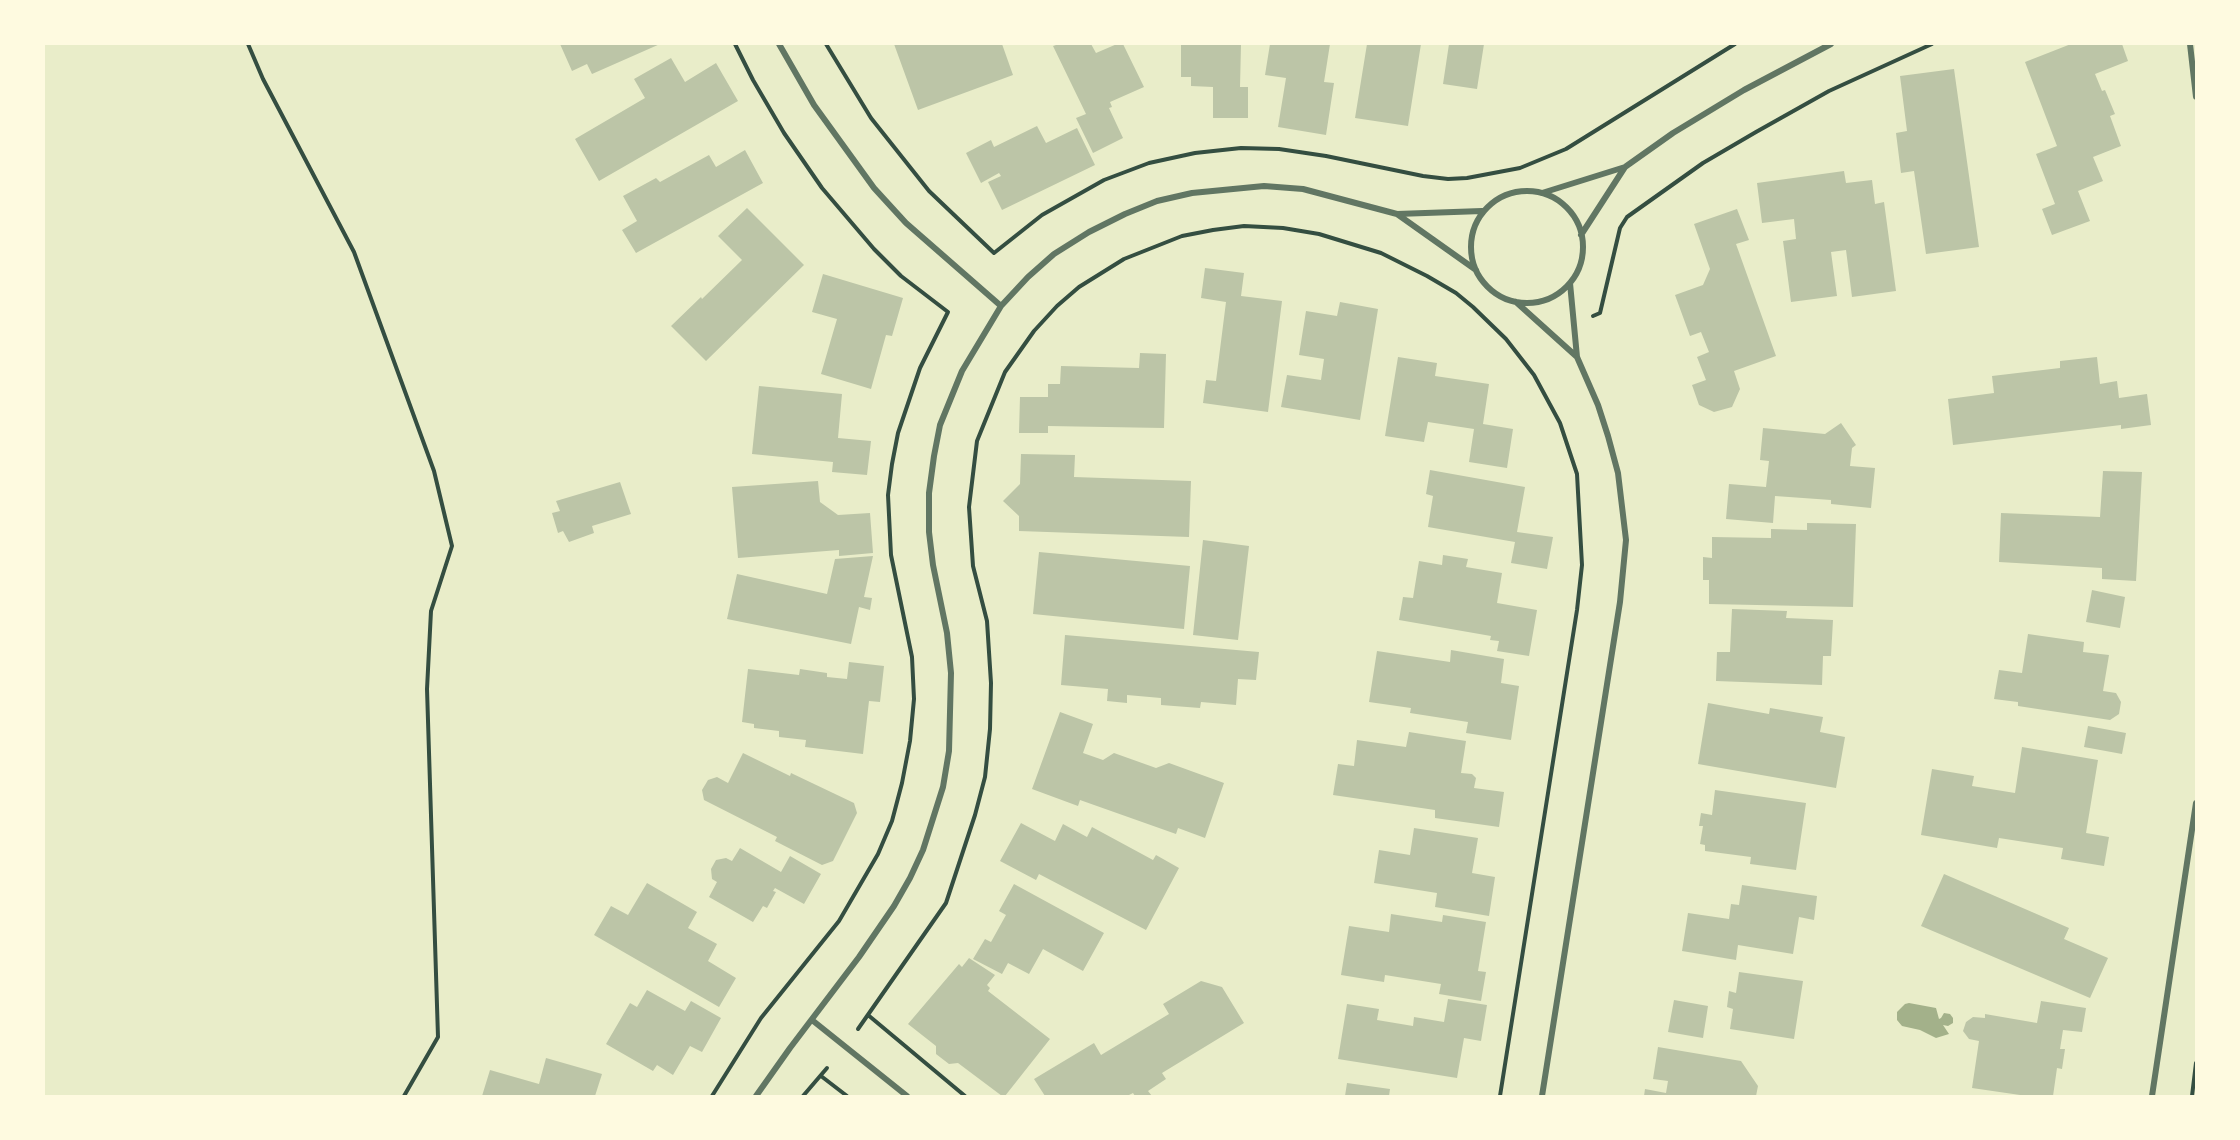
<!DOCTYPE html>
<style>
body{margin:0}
#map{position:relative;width:2240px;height:1140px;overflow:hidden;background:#e9edc9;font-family:"Varela Round",sans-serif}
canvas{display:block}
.frame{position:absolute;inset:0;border:45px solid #fefae0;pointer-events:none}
</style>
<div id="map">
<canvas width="2240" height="1140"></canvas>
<div class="frame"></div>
</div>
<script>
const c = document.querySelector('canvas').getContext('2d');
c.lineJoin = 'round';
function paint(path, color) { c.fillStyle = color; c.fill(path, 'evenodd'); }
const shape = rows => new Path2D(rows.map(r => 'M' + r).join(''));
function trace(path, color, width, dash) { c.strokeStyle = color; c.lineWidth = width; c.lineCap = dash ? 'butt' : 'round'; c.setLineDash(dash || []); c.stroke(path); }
const water = shape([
 [1909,1003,1936,1008,1939,1019,1941,1018,1944,1013,1950,1014,1953,1018,1953,1023,1948,1026,1943,1025,1949,1034,1936,1038,1920,1030,1902,1026,1897,1020,1897,1012,1905,1004]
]);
const building = shape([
 [560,44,660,44,592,74,587,64,572,71],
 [894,44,1002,44,1013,75,918,110],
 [1059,44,1091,44,1096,53,1117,44,1123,44,1144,87,1110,102,1112,107,1109,108,1123,138,1093,153,1076,118,1086,114,1053,46],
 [1181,44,1241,44,1240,87,1248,87,1248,118,1213,118,1213,87,1191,86,1191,77,1181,77],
 [1270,44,1330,44,1324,82,1334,83,1326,135,1278,127,1286,78,1265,75],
 [1367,44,1421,44,1408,126,1355,118],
 [1449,44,1484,44,1477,89,1443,84],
 [2071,44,2122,44,2128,61,2095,74,2102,91,2105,90,2115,114,2110,116,2121,146,2093,157,2103,181,2078,191,2090,221,2052,235,2042,209,2055,204,2036,154,2057,146,2025,62],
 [671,58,685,82,716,63,738,101,599,181,575,139,645,98,634,79],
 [1954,69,1979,247,1926,254,1914,171,1901,173,1896,133,1907,131,1900,76],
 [1037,126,1046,143,1077,128,1095,165,1002,210,988,182,1001,176,999,173,981,183,966,153,991,140,994,147],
 [745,150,763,183,636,253,622,230,637,221,623,196,656,178,660,182,709,155,716,167],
 [1844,171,1846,183,1872,180,1875,204,1884,202,1896,291,1852,297,1846,250,1831,252,1837,296,1791,302,1783,241,1796,239,1794,219,1762,223,1757,183],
 [747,208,804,265,706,361,671,326,701,297,702,299,742,260,718,236],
 [1737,209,1749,240,1736,244,1776,356,1734,371,1740,389,1732,407,1714,412,1699,405,1692,385,1706,380,1697,357,1709,352,1701,332,1690,336,1675,295,1703,285,1710,269,1694,224],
 [1205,268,1244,273,1241,296,1282,301,1268,412,1203,403,1206,380,1216,381,1226,302,1201,298],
 [823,274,903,298,892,336,886,335,871,389,821,374,837,319,812,312],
 [1340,302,1378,309,1360,420,1281,407,1287,375,1321,380,1324,359,1299,355,1306,311,1337,316],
 [1140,353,1166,354,1164,428,1048,426,1048,433,1019,433,1020,397,1048,397,1048,384,1060,384,1061,366,1139,368],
 [1398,357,1437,363,1435,376,1489,384,1483,424,1513,429,1507,468,1469,462,1474,429,1428,422,1424,442,1385,436],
 [2097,357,2100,384,2117,381,2119,398,2147,394,2151,425,2121,429,2121,425,1953,445,1948,399,1994,393,1992,376,2060,368,2060,361],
 [759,386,842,394,838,438,871,441,867,475,832,472,833,462,752,454],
 [1841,423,1856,445,1852,448,1850,466,1875,468,1871,508,1831,504,1831,500,1775,496,1773,523,1726,519,1729,484,1766,487,1769,461,1760,460,1763,428,1825,434],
 [1021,454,1075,455,1074,477,1191,481,1189,537,1019,531,1019,516,1003,501,1020,484],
 [1430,470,1525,487,1517,532,1553,537,1547,569,1511,563,1515,542,1428,527,1433,496,1426,494],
 [2103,471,2142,472,2136,581,2102,579,2102,568,1999,562,2001,513,2100,517],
 [818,481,820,502,838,515,870,513,873,553,839,556,839,550,738,558,732,487],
 [620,482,631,514,592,526,594,533,569,542,563,531,558,533,552,513,560,511,556,501],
 [1807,523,1856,524,1853,607,1709,604,1709,580,1703,580,1703,557,1712,558,1712,537,1771,538,1771,529,1807,530],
 [1203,540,1249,546,1238,640,1193,635],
 [1039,552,1190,566,1184,629,1033,614],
 [1443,555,1468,559,1466,567,1502,573,1497,603,1537,610,1529,656,1497,651,1499,641,1490,640,1491,636,1399,620,1403,597,1413,598,1419,561,1442,565],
 [873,556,864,597,872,598,870,610,859,607,851,644,727,619,737,574,827,594,835,559],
 [2092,590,2125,597,2120,628,2086,622],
 [1732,609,1787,611,1786,618,1833,620,1831,656,1823,656,1822,685,1716,681,1717,652,1730,652],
 [2028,634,2084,642,2083,652,2109,655,2103,691,2116,693,2121,702,2119,714,2110,720,2018,706,2018,702,1994,699,1999,670,2022,673],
 [1065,635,1259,652,1256,680,1238,679,1236,705,1201,702,1200,708,1161,705,1161,698,1127,695,1127,703,1107,701,1108,689,1061,685],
 [1451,650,1504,659,1501,683,1519,686,1511,740,1466,733,1468,722,1410,713,1411,708,1369,702,1377,651,1450,662],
 [849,662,884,666,880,702,869,701,863,754,805,747,806,740,779,737,779,731,754,728,754,724,742,722,748,669,799,675,800,669,827,673,827,677,847,679],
 [1708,703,1769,714,1770,708,1823,717,1820,732,1845,737,1836,788,1698,764],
 [1060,712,1093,724,1083,753,1103,760,1114,753,1156,768,1169,763,1224,783,1205,838,1178,828,1176,834,1080,800,1078,806,1032,789],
 [2088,726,2126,733,2122,754,2084,747],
 [1409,732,1466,741,1461,773,1472,774,1476,778,1474,788,1504,792,1499,827,1435,818,1435,810,1333,795,1338,764,1354,766,1357,740,1406,747],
 [2022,747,2098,760,2086,833,2109,837,2104,866,2061,859,2063,848,1999,838,1997,848,1921,835,1932,769,1974,776,1972,786,2015,793],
 [743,753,790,776,791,773,854,803,857,813,833,861,822,865,775,841,777,837,704,800,702,790,708,780,717,777,728,783],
 [1715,790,1806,803,1796,870,1750,864,1751,857,1705,851,1705,845,1700,844,1703,826,1699,826,1701,813,1712,815],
 [1021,823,1055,841,1063,824,1087,837,1092,827,1153,860,1156,855,1179,868,1146,930,1039,874,1036,880,1000,861],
 [1414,828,1478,838,1472,873,1495,877,1489,916,1435,907,1437,893,1374,883,1379,850,1410,855],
 [740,848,781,872,790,856,821,874,804,904,775,888,773,891,776,892,767,908,763,906,753,922,709,897,717,882,712,879,711,869,716,860,726,858,732,861],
 [1944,874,2069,928,2064,939,2108,958,2090,998,1921,926],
 [647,883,697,912,688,928,717,944,708,961,736,978,719,1007,594,935,611,906,628,915],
 [1014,884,1104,933,1083,971,1043,949,1029,974,1008,963,1002,974,973,959,985,939,991,942,1006,915,999,911],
 [1742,885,1817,896,1814,920,1799,917,1793,954,1738,945,1736,960,1682,951,1688,913,1729,919,1731,904,1739,905],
 [1391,914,1442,922,1443,915,1486,922,1478,971,1486,972,1481,1001,1439,994,1441,984,1385,975,1384,982,1341,975,1349,926,1389,932],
 [969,958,995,975,987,985,990,988,988,991,1050,1039,1005,1096,1002,1096,958,1063,949,1064,936,1054,936,1046,908,1024,959,964,962,967],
 [1739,972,1803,981,1794,1039,1730,1029,1733,1009,1727,1007,1729,991,1736,993],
 [1201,981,1222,987,1244,1023,1162,1073,1166,1079,1148,1091,1152,1096,1135,1096,1133,1093,1127,1096,1045,1096,1034,1079,1094,1043,1101,1055,1169,1014,1163,1004],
 [647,990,685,1011,691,1001,721,1018,702,1052,690,1046,673,1075,657,1065,653,1071,606,1044,630,1003,637,1007],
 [1448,999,1487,1005,1481,1041,1464,1038,1457,1078,1338,1059,1347,1004,1379,1009,1377,1020,1413,1026,1414,1017,1444,1022],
 [1674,1000,1708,1006,1703,1038,1668,1032],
 [2041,1001,2086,1008,2082,1032,2063,1030,2060,1049,2065,1049,2062,1069,2057,1068,2053,1096,2027,1096,1972,1088,1979,1041,1969,1039,1963,1031,1966,1022,1973,1017,1985,1018,1985,1014,2037,1023],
 [1658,1047,1741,1061,1758,1086,1756,1096,1644,1096,1645,1089,1666,1093,1668,1081,1653,1079],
 [546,1058,602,1074,595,1096,482,1096,490,1070,539,1084],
 [1347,1083,1390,1089,1389,1096,1345,1096]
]);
const path = shape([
 [248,44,263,79,354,252,434,471,452,546,431,611,427,689,438,1037,404,1096],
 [826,44,871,118,929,191,994,253,1042,215,1104,180,1149,163,1195,153,1241,148,1279,149,1326,156,1423,176,1448,179,1467,178,1520,168,1566,149,1735,44],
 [1593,316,1600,313,1620,228,1627,217,1703,163,1756,132,1829,91,1932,44],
 [868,1015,965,1096],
 [858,1029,946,903,975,815,985,777,990,729,991,683,987,621,973,566,969,507,977,441,1005,372,1034,331,1057,306,1079,287,1124,259,1182,236,1213,230,1244,226,1283,228,1319,234,1381,253,1427,276,1456,293,1473,307,1506,339,1534,375,1560,423,1577,474,1582,565,1577,610,1500,1096],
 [821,1076,847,1096],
 [712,1096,761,1018,839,921,878,854,892,821,902,783,910,741,914,699,912,657,891,555,888,495,892,464,898,433,920,368,948,312,901,276,874,249,822,188,784,133,753,80,735,44],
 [803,1096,827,1068],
 [2192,1096,2196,1063]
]);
const minor = shape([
 [779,44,814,105,874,188,906,223,1001,306],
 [2190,44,2196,97],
 '1471 247a56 56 0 1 1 112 0a56 56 0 1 1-112 0Z',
 [1542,193,1625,167,1673,133,1744,90,1831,44],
 [1397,214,1476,270],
 [1581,235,1625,167],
 [1516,302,1577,357],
 [812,1020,907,1096],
 [756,1096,790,1048,859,957,894,906,910,878,923,850,943,787,949,751,951,673,947,633,933,565,929,532,929,493,934,456,940,425,962,371,1001,306,1028,277,1054,254,1089,232,1125,214,1157,201,1192,193,1264,186,1303,189,1397,214,1482,211],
 [1542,1096,1620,602,1626,540,1618,473,1608,436,1598,405,1577,357,1570,283],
 [2152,1096,2196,803]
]);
paint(water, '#a3b18a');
paint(building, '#bcc5a7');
trace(path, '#344e41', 4);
trace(minor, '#617663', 6);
</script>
